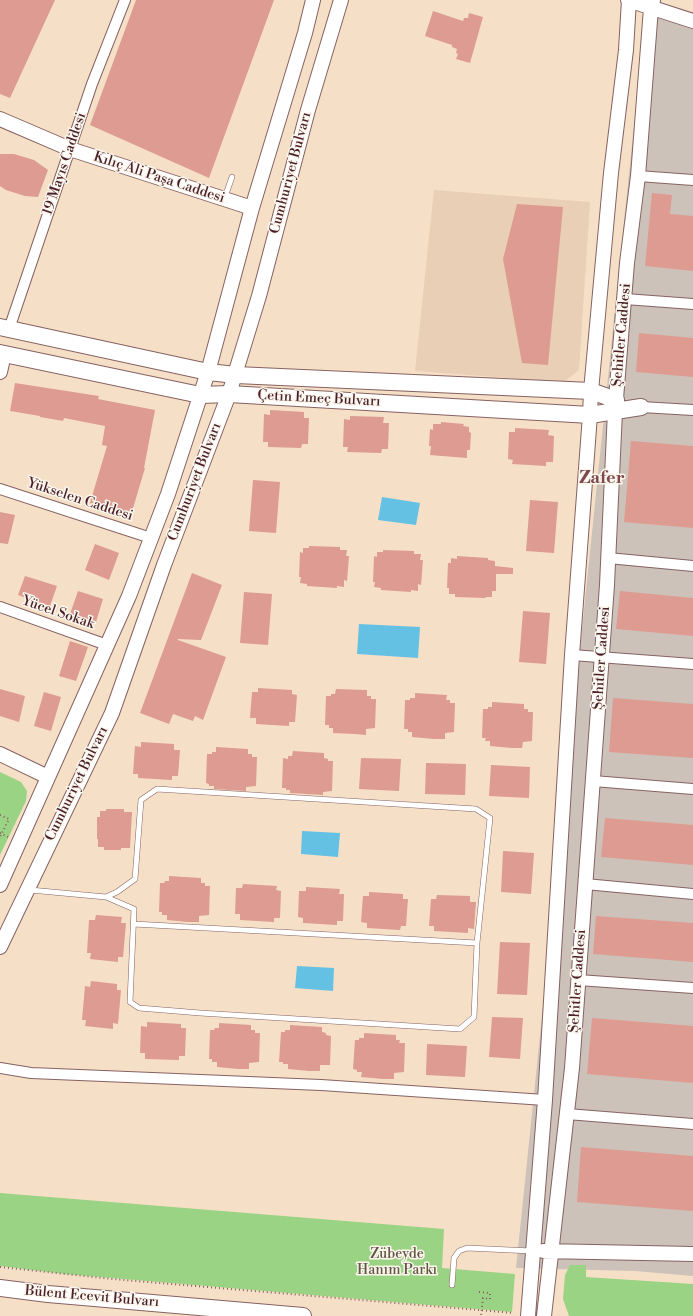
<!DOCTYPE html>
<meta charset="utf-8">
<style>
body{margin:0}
canvas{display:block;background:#f5dfc6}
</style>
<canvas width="693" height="1316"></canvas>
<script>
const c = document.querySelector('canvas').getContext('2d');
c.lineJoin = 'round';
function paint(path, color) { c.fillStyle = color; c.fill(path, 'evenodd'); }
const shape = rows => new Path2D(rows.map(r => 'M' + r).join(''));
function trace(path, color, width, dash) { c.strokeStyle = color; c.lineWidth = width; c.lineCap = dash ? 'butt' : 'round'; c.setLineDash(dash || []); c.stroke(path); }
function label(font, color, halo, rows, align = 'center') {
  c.font = font + ' "Libre Bodoni",serif'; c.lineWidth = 3; c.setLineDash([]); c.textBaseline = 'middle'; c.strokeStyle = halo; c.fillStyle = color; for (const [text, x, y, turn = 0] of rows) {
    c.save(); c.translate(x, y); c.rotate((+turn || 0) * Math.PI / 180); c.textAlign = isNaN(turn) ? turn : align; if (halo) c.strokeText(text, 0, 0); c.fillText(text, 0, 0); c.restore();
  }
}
const built = shape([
 [434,190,590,202,579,370,564,382,415,371]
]);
const industrial = shape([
 [647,0,693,14,693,1276,635,1271,516,1268]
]);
const green = shape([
 [0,772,21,782,27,791,26,801,0,855],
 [0,1193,444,1229,442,1268,515,1274,512,1312,65,1274,0,1266],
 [570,1265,586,1265,586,1277,693,1284,693,1316,569,1316,563,1299,565,1275]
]);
const water = shape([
 [382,497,420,503,416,525,378,520],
 [359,624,420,627,418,658,357,654],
 [302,831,340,833,338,857,301,854],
 [297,966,334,968,333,991,295,988]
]);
const building = shape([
 [0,0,55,0,10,98,0,94],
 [136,0,274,0,209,178,90,125],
 [433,11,463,21,464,18,468,18,469,13,483,17,470,63,456,59,458,54,456,53,457,49,452,47,452,45,425,36],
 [0,154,14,154,34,160,48,170,38,197,25,196,6,190,0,186],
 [652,193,672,195,670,214,693,216,693,271,645,266],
 [517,204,563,207,548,365,522,363,503,259],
 [639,333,693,338,693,377,636,372],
 [15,383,99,396,98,399,155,410,144,468,145,468,131,515,90,503,107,446,102,445,105,426,64,418,63,421,40,417,40,416,10,411],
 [270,410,304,412,304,418,309,418,308,444,302,444,301,448,268,447,268,442,263,442,264,414,270,415],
 [350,416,384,417,383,423,389,423,388,449,382,449,381,453,347,452,348,447,343,447,344,419,350,420],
 [441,422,464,424,463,426,469,427,469,432,471,433,470,450,467,450,467,458,430,455,431,446,429,446,430,429,433,430,433,424,441,424],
 [515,428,549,430,548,435,554,436,553,462,546,462,546,466,512,464,513,460,508,459,509,432,515,432],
 [631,441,693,446,693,528,624,522],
 [253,480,280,482,276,533,249,531],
 [530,500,558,502,554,553,526,551],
 [0,512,15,515,8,544,0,543],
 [95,544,119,553,109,580,85,570],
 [309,546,340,547,340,550,347,550,346,556,349,556,347,581,344,580,344,587,337,586,337,588,307,586,307,584,300,583,301,577,299,577,300,552,303,553,303,548,309,548],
 [383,550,414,551,414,554,421,554,420,560,423,560,421,585,418,584,418,591,411,590,411,592,381,590,381,588,374,587,375,582,373,582,374,556,377,557,377,552,383,552],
 [457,556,488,558,488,560,495,561,495,566,513,568,513,574,496,574,496,591,492,591,492,597,486,597,485,598,455,597,455,594,449,594,449,588,447,588,448,563,451,563,451,558,457,559],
 [192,573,222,585,201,640,178,639,178,640,226,657,203,720,195,716,193,721,173,714,169,724,140,713],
 [25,576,57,586,50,606,18,595],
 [78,591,103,599,96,622,70,614],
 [620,591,693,598,693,636,616,629],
 [244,592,272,594,268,645,240,643],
 [523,611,550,613,546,664,519,662],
 [70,641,88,647,76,681,59,676],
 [258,688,292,690,292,694,297,695,295,722,289,722,289,726,256,724,256,718,250,718,252,692,258,692],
 [0,689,25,696,19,722,0,716],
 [336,689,367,690,367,696,371,696,371,699,376,699,375,728,366,729,366,735,355,734,333,733,333,728,329,728,329,725,325,725,326,696,331,696,331,694,335,694],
 [44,692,61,697,51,731,34,726],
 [415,693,447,695,446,700,450,700,450,703,455,703,454,732,445,733,445,739,434,739,412,737,412,732,408,732,408,729,404,729,405,700,410,700,410,698,415,698],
 [613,698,693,704,693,758,609,752],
 [492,702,524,704,524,709,528,709,528,712,533,712,532,741,523,742,522,748,512,748,490,746,490,741,485,741,486,738,482,738,483,709,488,709,488,707,492,707],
 [141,742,174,744,174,750,180,750,178,776,172,776,172,780,138,778,138,774,133,774,135,746,141,747],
 [216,747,248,749,248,754,252,754,252,757,257,757,256,786,246,787,246,791,214,789,214,786,209,786,209,784,206,783,207,754,212,754,212,752,216,752],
 [293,751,324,753,324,758,328,759,328,761,333,761,332,791,323,792,323,795,290,793,290,790,286,790,286,788,282,788,283,758,288,759,288,756,292,756],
 [361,758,401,759,399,791,359,789],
 [426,763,466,764,465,795,425,794],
 [491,765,530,767,529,798,489,796],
 [106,809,124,809,124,812,132,812,130,848,121,848,121,850,104,850,104,847,98,847,98,839,97,839,97,817,100,817,100,811,106,811],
 [605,818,693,825,693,865,601,857],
 [503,851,534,853,531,894,501,892],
 [169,876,201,878,201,883,205,883,205,886,210,886,209,915,199,916,199,922,188,922,167,920,167,915,162,915,162,912,159,912,160,883,164,883,165,881,169,881],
 [243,884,277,886,276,890,281,891,280,918,274,918,274,922,240,920,240,914,235,914,236,888,242,888],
 [306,887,340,889,339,894,344,894,343,921,337,921,337,925,303,923,303,918,298,917,299,891,306,891],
 [369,892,403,894,403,899,408,899,406,926,401,926,400,930,367,928,367,923,361,922,363,896,369,896],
 [437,895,470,896,470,902,476,902,474,929,468,928,468,933,434,931,434,926,429,926,431,899,436,899],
 [96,915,122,917,121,923,126,923,123,957,118,957,118,962,90,959,91,953,87,953,89,920,95,920],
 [596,916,693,923,693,962,593,954],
 [500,942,530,943,527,995,497,994],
 [91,981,117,984,117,990,121,990,118,1024,113,1023,113,1029,85,1026,86,1020,82,1020,85,986,90,987],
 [492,1017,523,1018,520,1059,489,1057],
 [592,1018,693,1026,693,1083,587,1074],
 [147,1022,181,1024,181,1028,186,1028,185,1056,179,1056,179,1060,145,1059,145,1053,140,1053,141,1026,147,1027],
 [219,1023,251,1025,251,1030,255,1030,255,1033,260,1033,259,1062,249,1063,249,1069,238,1069,217,1067,217,1062,212,1062,212,1059,209,1059,210,1030,214,1030,215,1028,219,1028],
 [290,1025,322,1027,322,1032,326,1033,326,1035,331,1036,330,1065,320,1065,320,1071,309,1071,288,1069,288,1064,283,1064,283,1062,279,1062,281,1032,285,1032,285,1030,290,1030],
 [364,1033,396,1035,396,1040,400,1040,399,1043,405,1043,404,1072,394,1073,394,1079,383,1079,361,1077,362,1072,357,1072,357,1070,353,1069,355,1040,359,1040,359,1038,364,1038],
 [427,1044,467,1046,465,1077,426,1075],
 [581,1147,693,1156,693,1211,577,1202]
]);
const path = shape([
 [0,815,9,819,0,837],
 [0,833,8,837],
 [0,1267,112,1279,514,1313]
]);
const lane = shape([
 [225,197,232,177],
 [30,890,106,897,117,892,135,879,141,800,157,789,476,809,490,818,477,943,474,1017,460,1029,200,1013,139,1008,130,1002,134,909,106,897],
 [134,924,477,943],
 [452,1285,454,1258,459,1251,467,1248,532,1251]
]);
const street = shape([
 [638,176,693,180],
 [625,299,693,304],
 [9,329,92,84,125,0],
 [635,405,641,407,693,410],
 [0,489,151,538],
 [608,558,693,566],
 [0,607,107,645],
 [572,655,693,664],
 [593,781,693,789],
 [585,884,693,894],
 [578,980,693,988],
 [0,1068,31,1073,321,1085,545,1100],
 [567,1114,693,1124]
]);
const secondary = shape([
 [628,0,693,21],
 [0,119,70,149,252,208],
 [0,372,4,354],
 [0,754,48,777],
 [0,885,129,596,168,494,208,372,252,208,305,33,313,0],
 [0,947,112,713,164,565,229,394,259,296,308,110,341,0],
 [543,1251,693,1254],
 [528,1316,545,1100,572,655,590,415,591,391,611,173,626,50,629,0],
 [544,1316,572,1068,607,585,615,411,627,263,638,176,651,8,653,0]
]);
const primary = shape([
 [0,327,208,372,236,375,591,391,616,400],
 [0,353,200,395,229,394,590,415,641,407],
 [0,1288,48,1294,303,1316]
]);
const pathBridge = shape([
 [479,1292,490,1293,490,1299,483,1298,481,1316]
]);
const streetNames = [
 ["19 Mayıs Caddesi",65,164,-71],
 ["Cumhuriyet Bulvarı",291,173,-75],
 ["Kılıç Ali Paşa Caddesi",159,178,18],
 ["Şehitler Caddesi",622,335,-85],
 ["Çetin Emeç Bulvarı",319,399,3],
 ["Cumhuriyet Bulvarı",195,482,-69],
 ["Yükselen Caddesi",80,500,18],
 ["Yücel Sokak",58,613,19],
 ["Şehitler Caddesi",602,658,-86],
 ["Cumhuriyet Bulvarı",77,784,-64],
 ["Şehitler Caddesi",578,981,-86],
 ["Bülent Ecevit Bulvarı",92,1297,5]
];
const parkNames = [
 ["Zübeyde",397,1255],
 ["Hanım Parkı",397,1271]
];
const districtNames = [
 ["Zafer",602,479]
];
paint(built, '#e8cfb6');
paint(industrial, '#cdc2b9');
paint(green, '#9bd385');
paint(water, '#65c1e3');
paint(building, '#de9b91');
trace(lane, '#866261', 6);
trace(street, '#866261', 12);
trace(secondary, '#866261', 16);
trace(primary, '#866261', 18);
trace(path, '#866261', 2, [1, 3]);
trace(lane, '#fff', 5);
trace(street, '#fff', 10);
trace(secondary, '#fff', 14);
trace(primary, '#fff', 16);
trace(pathBridge, '#866261', 2, [1, 3]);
label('14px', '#4a1f2b', '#fbf7ec', streetNames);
label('14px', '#625546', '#fbf7ec', parkNames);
label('bold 18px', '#7e4a4f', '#fbf7ec', districtNames);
</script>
